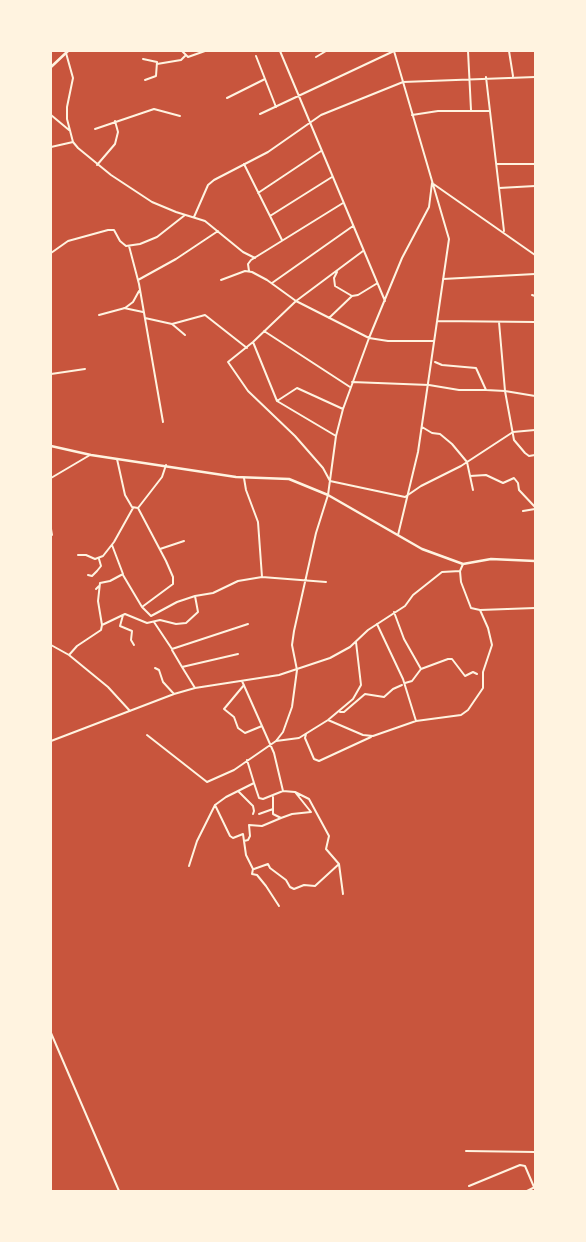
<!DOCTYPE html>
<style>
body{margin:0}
#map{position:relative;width:586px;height:1242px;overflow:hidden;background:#c8553d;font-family:"Exo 2",sans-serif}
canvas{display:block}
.frame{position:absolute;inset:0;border:52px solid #fff3e0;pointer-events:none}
</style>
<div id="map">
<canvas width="586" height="1242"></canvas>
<div class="frame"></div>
</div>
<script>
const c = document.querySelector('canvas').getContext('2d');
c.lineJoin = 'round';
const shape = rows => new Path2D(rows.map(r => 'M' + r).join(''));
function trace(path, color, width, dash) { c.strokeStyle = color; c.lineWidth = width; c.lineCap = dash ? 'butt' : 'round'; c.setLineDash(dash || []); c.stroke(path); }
const minor = shape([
 [182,51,188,57,205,51],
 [280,51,385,301],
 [468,51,471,110],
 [509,51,513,76],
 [66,53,73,78,67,107,67,119,73,142,78,148,111,175,152,202,176,212,205,221,243,252,255,258],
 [256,56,276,107],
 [316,57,326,51],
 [143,59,157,62,156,76,145,80],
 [157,64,181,60,185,56],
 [486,77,504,231],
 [227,98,265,79],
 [260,114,394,51,449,239,418,452,398,535],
 [51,115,69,130],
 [412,115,438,111,490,111],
 [51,125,51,146],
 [95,129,154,109,180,116],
 [51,147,73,142],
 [244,164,282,240],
 [496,164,535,164],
 [97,165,115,144,118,132,115,121],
 [499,188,535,186],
 [258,193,321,151],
 [270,216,332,177],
 [194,217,208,185,214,180,268,152,321,115,403,82,535,77],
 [129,246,139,284,163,422],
 [363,251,296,301,253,342,228,362,248,391,295,436,323,468,330,481,405,497,421,486,461,466,513,432,535,430],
 [51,253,68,241,108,230,114,230,120,241,126,246,140,244,157,237,185,215],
 [249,271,248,264,251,260,343,203],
 [337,272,334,278,335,286,352,296],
 [443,279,535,274],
 [138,280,176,259,218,231],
 [221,280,245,271,252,272,267,280,296,301,369,338,388,341,434,341],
 [272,283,353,226],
 [532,295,535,296],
 [124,308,143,312],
 [99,315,125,308,133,302,139,291],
 [145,318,172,324,205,315,247,348],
 [329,318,352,296,358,295,376,284],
 [437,321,535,322],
 [499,322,505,391,535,396],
 [172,324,185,335],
 [264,331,350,387],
 [253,342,277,401,336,436],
 [435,362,442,365,476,368,486,390,505,391,514,440,525,453,529,456,535,455],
 [51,374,85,369],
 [352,382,429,385,459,390,486,390],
 [277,401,297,388,343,409],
 [422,427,432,433,440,434,452,444,467,462,473,490],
 [117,459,125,495,132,507,138,508],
 [166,465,162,477,138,508,166,561,173,577,173,584,142,607,151,616,177,602,195,596],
 [470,476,486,475,503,483,514,478,518,483,519,490,535,507],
 [51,478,90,455],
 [244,478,246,490,258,522,262,577],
 [523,511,535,509],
 [51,529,52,535],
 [160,549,184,541],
 [78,555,86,555,95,559,103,556,114,542,133,508],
 [460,571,461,582,471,608,480,610,535,608],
 [88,575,92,576,97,571,101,566,99,559],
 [123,575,142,607],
 [96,589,99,586],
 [394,612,404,639,421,669],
 [123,615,120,626,132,631,131,640,134,645],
 [154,622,172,649,248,624],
 [377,624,403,679,416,721],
 [102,625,98,601,100,583,110,581,123,574,112,545],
 [51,645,69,655,77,646,101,630,102,625,125,614,147,623,160,620,176,624,186,623,198,612,195,596,213,593,238,581,262,577,326,582],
 [172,650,182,667],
 [69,655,108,687,130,711],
 [155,668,159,670,163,682,174,694],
 [242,681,274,753,283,791,295,792,309,799,329,836,326,849,339,864,343,894],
 [405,683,412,681,421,669,448,659,452,659,465,676,473,672,477,674],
 [244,685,224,709,234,717,238,728,245,733,262,726],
 [195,688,182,667,238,654],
 [340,712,344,712,365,694,384,697,393,689,402,685],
 [328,720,363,735,373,736,416,721,461,715,468,710,483,688,483,672,492,645,488,628,480,610],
 [306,734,305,738,314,759,319,761,371,737],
 [147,735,207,782,234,770,276,741,283,732,292,707,297,670,292,645,294,631,316,533,328,495,336,436,343,409,369,338,402,258,429,207,432,183,535,255],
 [51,741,174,694,195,688,279,675,330,658,350,647,368,630,405,606,413,595,442,572,460,571,463,564],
 [276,741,299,738,328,720,353,699,361,685,356,642],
 [254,783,259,798,263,799,283,791],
 [238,791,253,806,254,811,253,814],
 [215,805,230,836,233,838,243,834,246,855,253,869,252,874,257,875,266,886,279,906],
 [273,809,273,814,281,818,292,814,311,812,295,792],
 [259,814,273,809,273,797],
 [244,841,248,840,250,836,249,825,262,826,281,818],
 [189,866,197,841,215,805,226,797,254,783,247,760],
 [254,869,268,864,270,868,286,880,290,887,294,889,304,885,315,886,339,864],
 [51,1033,119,1191],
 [466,1151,535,1152],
 [469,1186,520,1165,525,1166,534,1187],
 [527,1191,535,1187]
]);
const secondary = shape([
 [51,67,68,51],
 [51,446,91,455,236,477,289,479,328,495,422,549,463,564,491,559,535,561]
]);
trace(minor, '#fff3e0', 2);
trace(secondary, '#fff3e0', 2.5);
</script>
